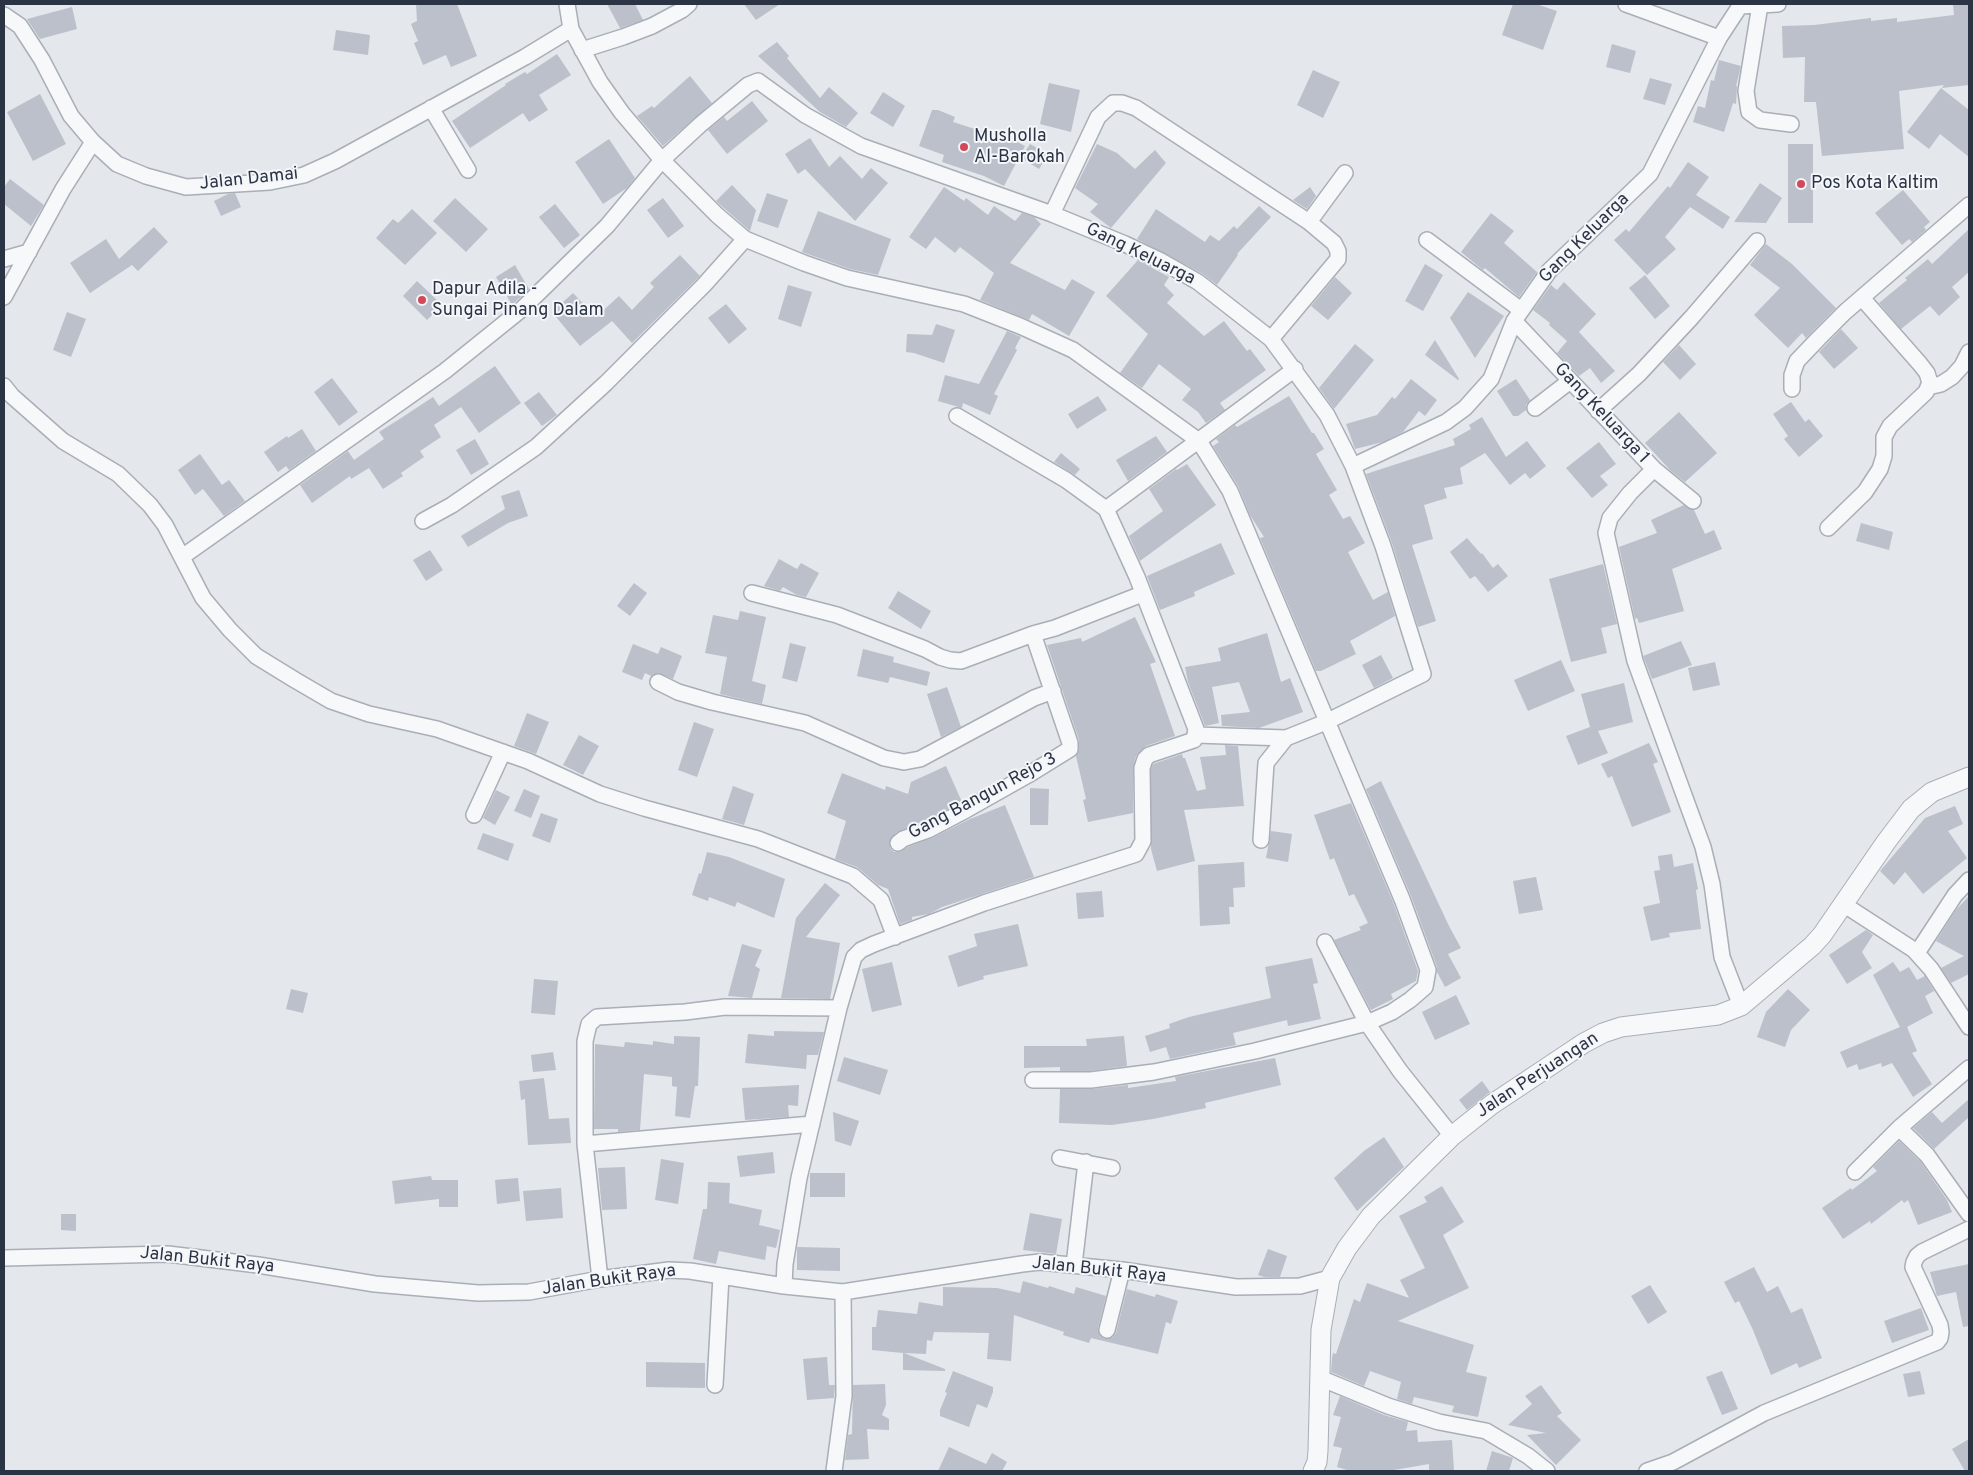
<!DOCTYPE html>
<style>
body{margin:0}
#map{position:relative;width:1973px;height:1475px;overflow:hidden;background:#e4e7ec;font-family:Overpass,sans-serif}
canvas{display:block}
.frame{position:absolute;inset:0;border:5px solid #2b3445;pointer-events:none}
</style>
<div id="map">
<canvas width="1973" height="1475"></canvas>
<div class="frame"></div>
</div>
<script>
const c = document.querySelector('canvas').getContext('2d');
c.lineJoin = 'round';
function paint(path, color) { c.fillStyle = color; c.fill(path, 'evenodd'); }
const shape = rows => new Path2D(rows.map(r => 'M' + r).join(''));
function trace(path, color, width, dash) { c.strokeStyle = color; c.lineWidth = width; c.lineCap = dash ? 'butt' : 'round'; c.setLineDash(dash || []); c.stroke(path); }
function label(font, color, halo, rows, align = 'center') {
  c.font = font + ' Overpass,sans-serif'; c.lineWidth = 4; c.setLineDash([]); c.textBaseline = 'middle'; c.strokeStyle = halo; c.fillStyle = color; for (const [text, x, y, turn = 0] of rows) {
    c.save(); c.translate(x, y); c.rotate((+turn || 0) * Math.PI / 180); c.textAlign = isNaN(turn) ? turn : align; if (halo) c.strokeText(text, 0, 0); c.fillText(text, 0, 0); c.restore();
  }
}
const building = shape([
 [416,4,457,4,477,56,451,67,446,55,423,65,414,43,418,41,411,24,417,21],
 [607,4,635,4,643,20,620,28],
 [744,4,780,4,756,20],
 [1513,4,1536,4,1557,11,1543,50,1502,35],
 [1969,4,1969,85,1942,88,1944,85,1899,91,1904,149,1822,156,1816,102,1804,102,1805,57,1783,58,1782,26,1814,25,1871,18,1871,21,1897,18,1897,22,1954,15,1953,5],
 [72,7,77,29,40,39,27,19],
 [336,30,370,35,368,55,333,50],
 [777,42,789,56,787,58,820,98,829,87,858,113,846,127,820,112,758,56],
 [1612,44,1636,51,1630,73,1606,67],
 [557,54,571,75,539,95,548,110,529,122,523,113,470,148,452,121,506,85,505,84,525,72,527,74],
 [1719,60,1741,66,1736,86,1737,86,1736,104,1733,103,1724,132,1693,122,1698,106,1705,108,1711,80,1714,81],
 [1313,70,1340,82,1323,118,1297,105],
 [690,76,712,103,663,146,637,116,652,106,654,108],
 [1650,78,1672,84,1665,105,1643,99],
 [1049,83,1080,90,1071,132,1040,124],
 [1941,88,1969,110,1969,157,1940,134,1929,149,1907,132],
 [883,92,905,106,893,127,870,113],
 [40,94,66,144,33,161,7,112],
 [752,101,768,121,727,154,708,130,724,117,727,121],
 [932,110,938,110,955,117,953,122,1000,137,1002,134,1025,146,1004,186,984,176,942,162,944,155,919,146],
 [810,138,829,167,840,156,862,179,871,168,888,183,855,221,805,169,798,174,785,154],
 [609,139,635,178,627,188,603,204,575,162],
 [1030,144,1048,154,1039,169,1021,158],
 [1097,144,1117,153,1135,169,1155,150,1166,163,1111,228,1090,212,1098,204,1075,188],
 [1788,144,1813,144,1813,223,1788,223],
 [1688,162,1709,177,1696,195,1730,217,1723,229,1690,207,1665,237,1676,249,1647,275,1614,240,1626,229,1629,232,1668,186,1670,188],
 [10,179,44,205,31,226,4,204,4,187],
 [1760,183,1782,198,1766,223,1734,222],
 [732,185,756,210,750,231,716,201],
 [944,187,964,201,966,198,988,215,994,206,1015,221,1022,213,1034,217,1041,224,1010,263,1065,290,1072,279,1095,292,1069,336,1032,314,1029,320,980,300,994,273,960,247,955,253,935,237,926,249,909,237],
 [1310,187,1316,196,1307,209,1293,200],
 [1903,190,1930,222,1924,227,1926,230,1912,242,1909,239,1902,245,1875,213],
 [235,193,241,207,221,216,214,201,228,194],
 [767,193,788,200,778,228,757,221],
 [455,198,488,229,466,252,433,221],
 [663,198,684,226,668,238,647,210],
 [555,204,580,235,564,248,539,217],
 [1259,206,1271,217,1237,254,1238,255,1217,285,1203,274,1137,239,1156,209,1205,242,1210,235,1219,241,1234,226,1237,229],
 [412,209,437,233,405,265,376,238,393,219,398,223],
 [818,211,891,239,878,275,850,269,802,252],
 [1491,213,1514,231,1504,243,1537,272,1519,297,1485,268,1483,270,1461,252],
 [154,227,168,242,138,271,132,265,90,293,70,263,106,239,119,259],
 [1969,229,1969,272,1952,287,1960,297,1939,316,1930,306,1901,329,1879,303,1907,280,1905,278,1928,259,1932,264],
 [1766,244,1792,264,1836,308,1806,338,1802,333,1788,348,1754,315,1780,288,1750,265],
 [680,255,700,276,632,343,612,321,580,346,552,312,573,293,596,317,619,296,632,310,654,287,650,283],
 [1138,260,1169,277,1164,285,1174,295,1167,303,1204,336,1224,321,1247,351,1250,349,1266,370,1220,403,1225,410,1206,423,1198,412,1182,400,1191,389,1159,364,1142,388,1120,373,1148,334,1106,296],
 [1425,264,1443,275,1423,311,1405,301],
 [515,265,529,289,512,305,496,277],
 [1645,275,1670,306,1655,319,1629,288],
 [1335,277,1352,293,1328,320,1311,306],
 [417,281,442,305,427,320,403,296],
 [1564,282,1596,314,1579,332,1615,371,1601,383,1590,368,1579,376,1557,353,1567,341,1549,325,1550,323,1533,310,1551,285,1557,290],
 [788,285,812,292,801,327,778,319],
 [1468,292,1504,316,1475,358,1450,318],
 [726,304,747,329,729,344,708,318],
 [67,312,86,319,71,357,53,350],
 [936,324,955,330,944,363,914,353,906,352,907,334,932,335],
 [1841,329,1858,348,1834,369,1819,352],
 [1007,331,1021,337,1015,348,1017,350,994,394,998,396,990,415,963,403,962,408,938,401,945,375,979,384],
 [1435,340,1459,379,1458,380,1425,355],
 [1355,344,1374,360,1334,409,1319,388],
 [1679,345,1696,364,1680,380,1663,362],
 [495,366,521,403,479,433,461,407,434,425,441,437,420,451,424,457,401,473,403,476,383,489,369,468,351,479,350,476,312,503,300,485,348,451,354,460,384,439,379,432,398,420,433,397,439,406],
 [332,378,358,412,339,426,314,392],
 [1411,379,1437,400,1425,416,1419,411,1403,432,1383,442,1355,449,1346,424,1377,415,1392,397,1395,399],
 [1516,379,1530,400,1526,405,1526,410,1518,416,1513,416,1497,391],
 [539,392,557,415,542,426,524,403],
 [1098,396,1107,410,1077,429,1068,414],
 [1289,396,1312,433,1314,433,1324,449,1316,454,1337,490,1329,495,1343,519,1350,516,1365,543,1348,552,1373,600,1388,592,1395,616,1350,641,1356,654,1321,671,1316,671,1260,538,1264,537,1250,515,1238,486,1213,446,1219,442,1216,439,1235,425,1237,427],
 [1791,402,1805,422,1809,419,1823,436,1799,457,1784,439,1788,436,1773,414],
 [1679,412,1717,453,1685,482,1671,471,1645,443],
 [1482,417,1506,457,1527,441,1546,466,1530,479,1525,473,1510,485,1485,453,1460,468,1463,484,1444,488,1447,498,1424,505,1433,539,1412,545,1436,621,1418,627,1392,543,1366,474,1455,445,1453,439,1471,429,1469,425],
 [302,429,316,451,289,470,286,466,278,472,264,452,287,436,288,438],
 [1156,436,1167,452,1128,481,1116,460],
 [475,439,489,464,471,475,456,450],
 [1599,442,1616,464,1600,476,1608,485,1592,498,1566,468],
 [1061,453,1080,469,1075,475,1054,462],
 [200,454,222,485,229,480,245,501,224,516,203,489,195,495,178,470],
 [1187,464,1216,505,1140,561,1129,536,1163,511,1149,489,1176,469,1177,470],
 [519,490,528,516,508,523,468,547,461,536,505,509,501,496],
 [1684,505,1694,510,1705,534,1714,530,1722,549,1672,569,1684,611,1639,623,1637,618,1635,619,1619,547,1657,533,1651,520],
 [1861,523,1893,532,1889,550,1856,541],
 [1467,538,1481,554,1482,553,1493,568,1498,564,1508,576,1488,592,1475,576,1470,579,1450,552],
 [1221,543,1235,574,1194,592,1195,596,1160,610,1147,576],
 [430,550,443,570,426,581,413,560],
 [779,559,797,569,801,563,819,573,806,597,797,595,783,587,780,591,764,586],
 [1603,564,1617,624,1601,628,1607,653,1571,662,1549,579],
 [634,583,647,593,630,616,617,606],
 [898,591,931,611,921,629,888,608],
 [740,611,766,617,752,681,766,685,762,704,720,694,727,657,705,653,713,615,738,620],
 [1135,617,1156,662,1150,664,1175,736,1146,746,1136,756,1133,768,1133,813,1088,822,1083,800,1086,799,1076,756,1079,749,1079,740,1047,645,1081,638,1082,642],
 [1267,633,1281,682,1290,678,1303,712,1259,728,1222,726,1221,715,1250,712,1239,682,1212,687,1219,723,1205,726,1188,682,1185,667,1221,661,1218,648],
 [1681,641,1692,665,1652,679,1643,656],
 [790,643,806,647,797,682,782,678],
 [633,644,658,654,661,647,682,656,673,679,658,673,651,676,645,673,642,680,622,672],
 [863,649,894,657,893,662,930,672,927,686,890,677,888,683,857,676],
 [1381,655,1393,678,1374,688,1362,665],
 [1561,660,1575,691,1528,711,1514,680],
 [1715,662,1720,685,1693,691,1688,668],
 [1624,683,1633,722,1598,731,1608,753,1578,765,1566,736,1590,727,1581,694],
 [947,687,961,727,941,737,927,694],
 [527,713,549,722,536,754,514,746],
 [694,722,714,729,697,777,678,770],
 [579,735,599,746,583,775,563,765],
 [1649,743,1658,762,1653,764,1671,812,1632,827,1612,776,1608,778,1601,764],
 [1225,745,1238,746,1244,806,1184,810,1195,861,1157,871,1151,849,1151,769,1153,764,1182,754,1183,758,1185,758,1197,791,1206,789,1200,757,1226,755],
 [946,766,962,802,924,821,897,832,890,839,890,848,894,852,900,852,908,847,932,838,970,819,1005,805,1034,877,942,907,929,914,912,917,912,920,900,924,888,889,878,885,857,867,835,859,846,821,827,813,842,773,885,790,886,786,908,794,911,782],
 [1381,781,1449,926,1461,948,1448,954,1461,978,1445,987,1437,972,1437,967,1411,896,1366,789],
 [733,786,754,794,744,825,722,819],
 [1030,788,1049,789,1048,825,1030,825],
 [524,789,540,796,531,818,514,811],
 [496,790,510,797,495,825,483,818],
 [1351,803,1393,902,1418,971,1416,981,1391,994,1393,999,1371,1010,1334,940,1361,930,1359,927,1368,923,1354,894,1349,896,1334,858,1330,860,1314,815],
 [1955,806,1963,824,1948,831,1967,858,1923,894,1905,872,1894,885,1880,871,1925,818],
 [541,813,558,819,550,843,532,836],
 [1271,831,1292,834,1288,862,1266,858],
 [483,833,514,844,508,861,477,849],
 [707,852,729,857,785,879,774,918,737,902,735,907,709,897,708,901,692,895,699,873,701,874],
 [1672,854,1674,867,1693,863,1698,889,1696,890,1701,929,1669,933,1670,937,1651,941,1643,907,1660,903,1654,871,1660,870,1658,856],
 [1244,862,1245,887,1233,888,1234,907,1229,907,1230,924,1200,926,1198,865],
 [1536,877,1543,910,1519,914,1513,881],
 [825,883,840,895,806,937,840,943,830,999,781,998,796,918],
 [1102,891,1104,917,1078,919,1076,893],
 [1969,896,1969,974,1951,983,1941,968,1964,956,1936,941,1956,910],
 [1018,924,1028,966,983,976,984,979,958,987,948,956,977,946,974,934],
 [1866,930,1873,935,1862,952,1872,968,1847,984,1829,955],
 [742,944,762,950,755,966,760,969,752,998,728,996],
 [1312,958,1318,983,1313,984,1321,1019,1288,1026,1287,1020,1233,1033,1236,1045,1170,1059,1166,1047,1150,1052,1145,1036,1170,1028,1169,1024,1189,1017,1271,998,1265,967],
 [892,962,902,1005,872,1012,862,969],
 [1893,962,1900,972,1909,967,1917,980,1925,976,1934,991,1925,996,1933,1013,1907,1027,1917,1051,1912,1053,1932,1084,1913,1097,1892,1063,1882,1067,1881,1063,1859,1070,1857,1064,1847,1068,1840,1052,1900,1027,1873,975],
 [534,979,558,981,555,1015,531,1013],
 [291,989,308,993,303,1013,286,1009],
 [1788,989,1810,1010,1791,1030,1785,1047,1757,1037,1766,1012],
 [1456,995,1470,1024,1435,1040,1422,1012],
 [774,1031,824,1032,818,1055,807,1055,806,1069,745,1063,748,1034,774,1036],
 [674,1036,700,1037,698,1086,695,1086,690,1118,675,1116,677,1087,672,1086,672,1077,644,1074,640,1130,618,1132,618,1129,594,1129,595,1044,624,1047,625,1042,653,1045,653,1041,674,1044],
 [1124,1036,1127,1066,1090,1071,1060,1071,1060,1067,1024,1068,1024,1046,1087,1046,1086,1039],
 [553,1052,556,1070,533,1072,531,1055],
 [844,1057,888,1070,880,1095,837,1081],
 [1275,1058,1281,1085,1205,1103,1206,1108,1153,1119,1112,1125,1059,1123,1060,1089,1092,1089,1128,1085,1128,1088,1176,1081,1175,1077],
 [544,1078,549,1119,569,1118,571,1143,528,1145,525,1099,521,1100,519,1081],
 [1482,1081,1490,1092,1467,1110,1459,1100],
 [799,1085,798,1106,788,1105,789,1117,745,1120,742,1088],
 [1969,1099,1969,1117,1934,1149,1913,1128,1932,1112,1942,1123],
 [833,1112,859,1121,851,1146,835,1141],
 [1384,1137,1404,1167,1357,1211,1334,1178,1364,1151],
 [1899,1141,1920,1161,1947,1200,1952,1212,1918,1225,1908,1200,1904,1203,1902,1200,1871,1224,1870,1221,1843,1239,1822,1208,1851,1188,1852,1190,1877,1171,1873,1167],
 [773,1152,775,1173,740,1177,737,1156],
 [661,1159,684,1163,678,1204,655,1200],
 [625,1167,627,1209,602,1210,598,1168],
 [810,1173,845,1173,845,1197,810,1197],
 [431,1176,432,1180,458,1180,458,1207,439,1207,439,1199,395,1204,392,1181],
 [518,1178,520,1201,497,1204,495,1180],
 [708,1182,730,1183,729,1203,762,1210,759,1225,780,1230,776,1248,767,1246,765,1260,719,1251,716,1264,693,1259,703,1209,707,1209],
 [1442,1186,1464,1222,1443,1235,1469,1288,1398,1321,1474,1345,1466,1372,1487,1377,1478,1417,1452,1412,1454,1406,1414,1397,1412,1404,1397,1399,1401,1382,1370,1371,1364,1386,1331,1372,1332,1358,1333,1353,1336,1354,1354,1299,1360,1302,1367,1283,1409,1298,1400,1280,1425,1268,1399,1216,1427,1202,1424,1197],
 [561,1188,563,1218,526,1221,523,1191],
 [1030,1213,1062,1219,1056,1254,1023,1250],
 [61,1214,76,1214,76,1231,61,1230],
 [797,1247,840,1248,840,1271,797,1270],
 [1268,1249,1287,1256,1280,1277,1264,1277,1258,1275],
 [1969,1264,1969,1326,1963,1327,1956,1292,1937,1296,1930,1272],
 [1754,1267,1767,1292,1778,1286,1791,1313,1802,1308,1822,1358,1799,1368,1797,1363,1771,1375,1753,1330,1739,1301,1735,1303,1724,1282],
 [1023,1281,1048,1288,1049,1286,1074,1294,1076,1287,1106,1296,1098,1328,1100,1336,1105,1339,1113,1337,1116,1333,1127,1289,1155,1297,1156,1294,1178,1301,1171,1324,1166,1322,1158,1354,1091,1338,1089,1343,1063,1335,1064,1332,1014,1315,1011,1361,987,1359,989,1333,934,1332,932,1341,927,1340,926,1354,904,1353,945,1369,945,1371,903,1370,903,1353,872,1350,872,1327,876,1327,878,1310,917,1314,919,1302,943,1306,943,1287,997,1288,1020,1293],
 [1650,1285,1667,1312,1648,1324,1631,1296],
 [1921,1308,1929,1330,1892,1343,1884,1321],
 [827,1357,829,1385,835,1385,834,1398,807,1400,803,1359],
 [646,1362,705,1363,705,1388,646,1387],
 [953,1371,993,1387,993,1392,987,1408,977,1404,969,1427,940,1416,940,1410,947,1393,945,1392],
 [1722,1371,1738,1409,1722,1415,1706,1377],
 [1920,1371,1925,1394,1908,1397,1903,1374],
 [885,1384,886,1405,882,1415,889,1419,889,1430,867,1429,869,1459,845,1460,848,1435,852,1434,853,1385],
 [1541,1385,1562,1413,1557,1416,1581,1440,1556,1465,1527,1435,1546,1433,1508,1425,1532,1404,1525,1396],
 [1340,1396,1384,1415,1408,1422,1406,1431,1417,1430,1418,1442,1452,1440,1454,1471,1429,1471,1429,1464,1388,1471,1350,1471,1337,1467,1342,1448,1333,1446,1341,1417,1333,1415],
 [1969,1439,1969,1471,1965,1471,1952,1449],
 [949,1447,986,1464,992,1453,1007,1462,1002,1471,938,1471],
 [1492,1451,1513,1458,1509,1471,1486,1471]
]);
const minor = shape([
 [1626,4,1719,38],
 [1760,5,1746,91,1749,112,1760,120,1791,124],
 [4,15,20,26,42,60,71,116,93,142,117,164,146,176,186,187,270,182,304,175,335,161,525,57,571,29,567,4],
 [571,29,600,82,622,113,662,160,717,215,745,239,804,263,847,278,964,304,1020,326,1073,350,1199,441,1230,491,1402,899,1428,970,1425,987,1410,1000,1392,1012,1367,1023,1400,1071,1452,1136],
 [582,50,623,37,652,26,682,10,689,4],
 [431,108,468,170],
 [1052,214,1098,117,1113,103,1122,103,1136,108,1309,222,1334,243,1338,251,1338,259,1271,339],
 [1309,222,1345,173],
 [1427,240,1521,310],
 [4,259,29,252],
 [4,297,63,189,93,142],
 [1514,321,1654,469,1693,501],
 [4,386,12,396,63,441,118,474,150,505,165,525,203,598,230,630,256,656,295,680,331,701,369,714,437,729,528,761,600,794,644,808,758,839,853,876,881,900,895,937],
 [1928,387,1941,384,1952,377,1962,366,1969,352],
 [1792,389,1792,375,1797,361,1819,338,1845,312,1969,205],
 [1535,408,1570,381],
 [1598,411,1639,374,1692,317,1757,241],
 [957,416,1066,480,1106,509],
 [1654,469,1630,493,1610,518,1606,533,1635,661,1703,847,1712,884,1722,957,1741,1006],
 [423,521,452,505,536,447,606,383,704,285,745,239],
 [1828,528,1865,492,1880,469,1884,456,1884,437,1890,426,1926,392,1930,383,1927,373,1920,364,1862,298],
 [182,557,445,371,522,309,607,226,662,160,701,124,748,85,758,81,805,115,861,146,1052,214,1125,244,1161,261,1198,282,1271,339,1327,415,1353,466,1446,422,1465,408,1491,379,1514,321,1549,271,1650,174,1719,38,1740,6,1778,4],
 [752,593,837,615,925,649,940,657,950,660,961,661,1033,634],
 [658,682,678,692,712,702,805,723,884,758,904,762,920,759,1034,698,1053,691],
 [1196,735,1286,738,1326,722,1423,674,1383,546,1353,466],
 [474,815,503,752],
 [1261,840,1266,763,1286,738],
 [898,843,903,839,928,830,966,810,1028,775,1070,749,1070,743,1033,634,1055,628,1142,594],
 [1843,904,1914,950,1931,969,1969,1027],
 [1917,953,1955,895,1969,880],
 [1969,1068,1899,1128,1927,1155,1969,1214],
 [1033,1080,1091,1080,1154,1072,1255,1051,1367,1023,1325,942],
 [585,1144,812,1124],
 [1060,1158,1112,1168],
 [1855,1172,1899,1128],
 [4,1258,168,1254,258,1265,375,1284,478,1293,529,1292,600,1279,669,1270,690,1271,784,1286,843,1292,1022,1264,1040,1262,1122,1270,1236,1287,1300,1286,1330,1278],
 [1074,1265,1086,1162],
 [600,1279,585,1144,585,1041,589,1024,597,1017,685,1012,725,1007,839,1008],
 [784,1286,785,1264,799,1178,839,1008,854,957,861,950,874,944,984,903,1136,854,1143,841,1142,768,1145,759,1149,755,1194,740,1196,729,1137,577,1106,509,1295,369],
 [1107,1330,1122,1270],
 [1320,1378,1388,1406,1439,1422,1486,1431,1528,1456,1547,1471],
 [715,1385,721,1276],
 [834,1471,844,1396,843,1292],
 [1647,1471,1673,1462,1764,1413,1937,1342,1940,1338,1941,1332,1940,1325,1913,1267,1914,1262,1917,1256,1922,1252,1969,1229]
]);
const tertiary = shape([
 [1313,1471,1317,1462,1318,1451,1321,1330,1330,1278,1347,1248,1371,1216,1452,1136,1491,1105,1584,1043,1603,1033,1621,1027,1718,1015,1741,1006,1812,946,1822,935,1886,842,1911,809,1932,792,1969,777]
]);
const markers = [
 [964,147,5,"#d1495b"],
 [1801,184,5,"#d1495b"],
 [422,300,5,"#d1495b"]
];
const poiNames = [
 ["Musholla",974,137],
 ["Al-Barokah",974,158],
 ["Pos Kota Kaltim",1811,184],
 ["Dapur Adila -",432,290],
 ["Sungai Pinang Dalam",432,311]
];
const streetNames = [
 ["Jalan Damai",249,180,-6],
 ["Gang Keluarga",1585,239,-45],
 ["Gang Keluarga",1140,255,26],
 ["Gang Keluarga 1",1601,414,47],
 ["Gang Bangun Rejo 3",983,797,-28],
 ["Jalan Perjuangan",1538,1076,-33],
 ["Jalan Bukit Raya",207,1261,6],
 ["Jalan Bukit Raya",1099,1271,6],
 ["Jalan Bukit Raya",609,1281,-8]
];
paint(building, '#bbc0ca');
trace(minor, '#a9aeb7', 18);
trace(tertiary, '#a9aeb7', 21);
trace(minor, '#f7f8fa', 15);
trace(tertiary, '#f7f8fa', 19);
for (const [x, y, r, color] of markers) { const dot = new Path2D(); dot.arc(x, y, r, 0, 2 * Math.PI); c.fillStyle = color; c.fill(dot); trace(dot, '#f4f6f9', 2); }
label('18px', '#2b3445', '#f4f6f9', poiNames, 'left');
label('18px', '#2b3445', '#f4f6f9', streetNames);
</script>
